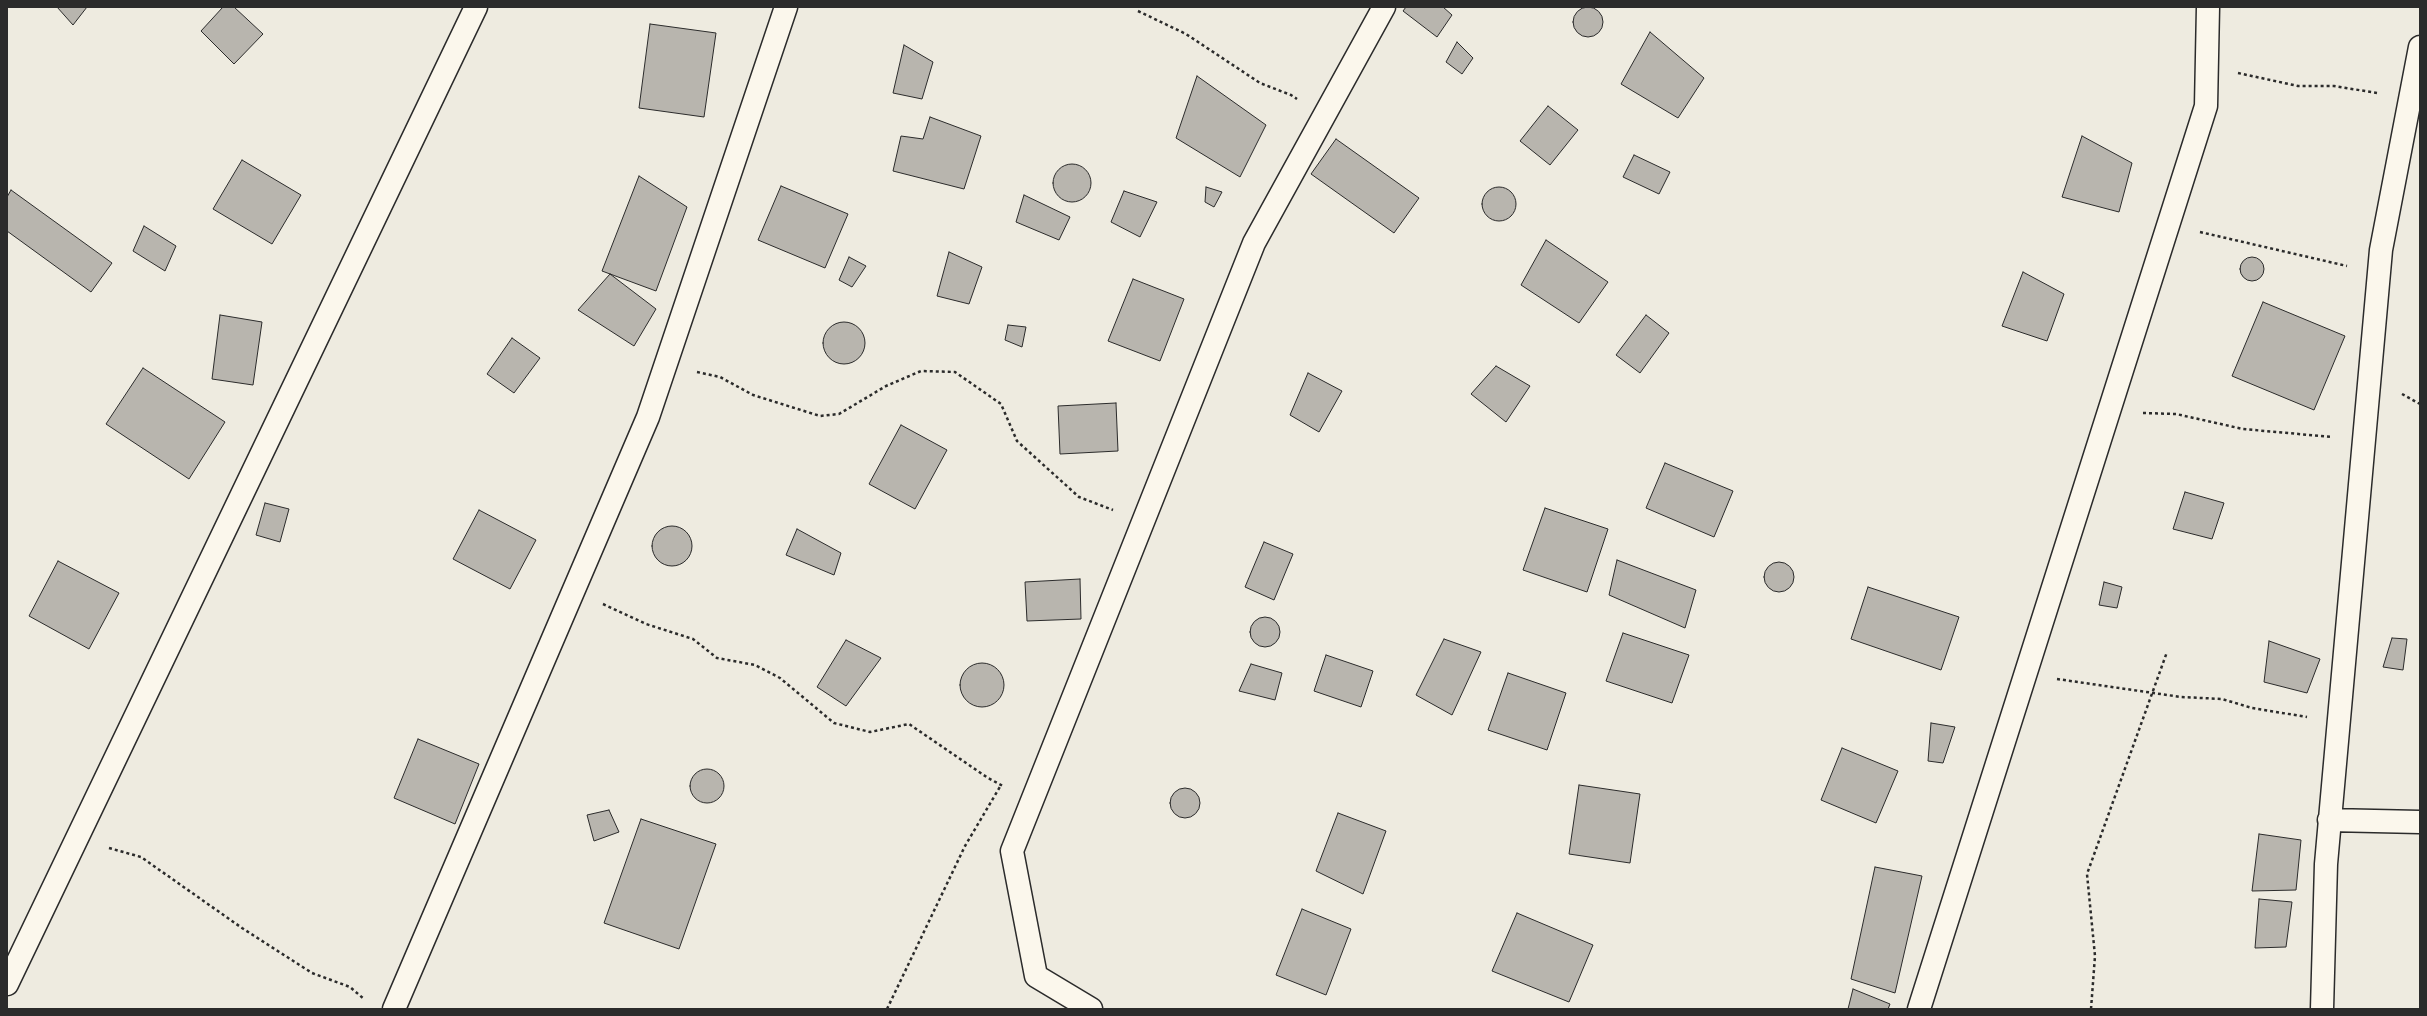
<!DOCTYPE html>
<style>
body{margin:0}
#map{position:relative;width:2427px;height:1016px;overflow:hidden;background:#eeebe0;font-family:"Balsamiq Sans",sans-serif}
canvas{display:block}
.frame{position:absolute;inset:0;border:8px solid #2b2b2b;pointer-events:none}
</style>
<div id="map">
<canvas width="2427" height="1016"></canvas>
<div class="frame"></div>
</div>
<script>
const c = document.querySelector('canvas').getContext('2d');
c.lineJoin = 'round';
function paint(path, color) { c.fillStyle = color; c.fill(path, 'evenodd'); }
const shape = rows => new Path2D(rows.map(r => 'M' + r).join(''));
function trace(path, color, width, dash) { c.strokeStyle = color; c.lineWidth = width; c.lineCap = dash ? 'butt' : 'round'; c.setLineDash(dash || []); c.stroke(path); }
const building = shape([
 '1573 22a15 15 0 1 1 30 0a15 15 0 1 1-30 0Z',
 [57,7,87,7,73,25,57,7],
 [223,7,234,7,263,34,234,64,201,31,223,7],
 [1406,7,1443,7,1452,15,1437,37,1403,11,1406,7],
 [650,24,716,33,704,117,639,108,650,24],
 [1650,32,1704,78,1678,118,1621,84,1650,32],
 [1457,42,1473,58,1462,74,1446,62,1457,42],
 [904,45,933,62,922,99,893,93,904,45],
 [1197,76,1266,125,1240,177,1176,138,1197,76],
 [1548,106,1578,130,1550,165,1520,141,1548,106],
 [930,117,981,136,964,189,893,171,901,136,923,139,930,117],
 [2082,136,2132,163,2119,212,2062,197,2082,136],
 [1336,139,1419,198,1394,233,1311,174,1336,139],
 [1634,155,1670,172,1659,194,1623,177,1634,155],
 [242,160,301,195,272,244,213,209,242,160],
 '1053 183a19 19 0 1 1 38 0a19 19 0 1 1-38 0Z',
 [639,176,687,207,656,291,602,271,639,176],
 [781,186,848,214,825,268,758,240,781,186],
 [1206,187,1222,192,1214,207,1205,202,1206,187],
 '1482 204a17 17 0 1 1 34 0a17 17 0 1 1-34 0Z',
 [11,190,112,263,91,292,7,231,7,197,11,190],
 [1124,191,1157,202,1140,237,1111,222,1124,191],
 [1024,195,1070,217,1059,240,1016,222,1024,195],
 [144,226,176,246,165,271,133,251,144,226],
 [1546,240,1608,282,1579,323,1521,285,1546,240],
 [949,252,982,267,969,304,937,296,949,252],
 '2240 269a12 12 0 1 1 24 0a12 12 0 1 1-24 0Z',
 [849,257,866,266,852,287,839,280,849,257],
 [2023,272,2064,294,2047,341,2002,326,2023,272],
 [610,274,656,309,634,346,578,310,610,274],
 [1133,279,1184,299,1160,361,1108,341,1133,279],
 [2263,302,2345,336,2314,410,2232,376,2263,302],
 [220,315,262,322,253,385,212,379,220,315],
 [1646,315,1669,333,1640,373,1616,355,1646,315],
 '823 343a21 21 0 1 1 42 0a21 21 0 1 1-42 0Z',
 [1008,325,1026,327,1022,347,1005,340,1008,325],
 [512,338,540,358,514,393,487,374,512,338],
 [1496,366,1530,386,1506,422,1471,394,1496,366],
 [143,368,225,422,189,479,106,424,143,368],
 [1308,373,1342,391,1319,432,1290,415,1308,373],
 [1116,403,1118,451,1060,454,1058,406,1116,403],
 [901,425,947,450,915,509,869,484,901,425],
 [1665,463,1733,491,1714,537,1646,508,1665,463],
 [2185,492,2224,503,2212,539,2173,529,2185,492],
 [265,503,289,509,280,542,256,535,265,503],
 [1545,508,1608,529,1587,592,1523,570,1545,508],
 [479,510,536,540,510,589,453,559,479,510],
 '652 546a20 20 0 1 1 40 0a20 20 0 1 1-40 0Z',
 [797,529,841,553,834,575,786,555,797,529],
 [1264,542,1293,554,1274,600,1245,587,1264,542],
 [1617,560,1696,590,1685,628,1609,595,1617,560],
 [58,561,119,593,89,649,29,616,58,561],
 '1764 577a15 15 0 1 1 30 0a15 15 0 1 1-30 0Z',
 [1080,579,1081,619,1027,621,1025,582,1080,579],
 [2104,582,2122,587,2117,608,2099,605,2104,582],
 [1868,587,1959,617,1941,670,1851,639,1868,587],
 '1250 632a15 15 0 1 1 30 0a15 15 0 1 1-30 0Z',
 [1623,633,1689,655,1672,703,1606,681,1623,633],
 [2392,638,2407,639,2403,670,2383,667,2392,638],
 [1444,639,1481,652,1452,715,1416,695,1444,639],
 [846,640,881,658,846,706,817,687,846,640],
 [2269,641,2320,659,2307,693,2264,682,2269,641],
 [1326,655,1373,671,1361,707,1314,691,1326,655],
 '960 685a22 22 0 1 1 44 0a22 22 0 1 1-44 0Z',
 [1251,664,1282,673,1275,700,1239,691,1251,664],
 [1508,673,1566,693,1547,750,1488,730,1508,673],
 [1931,723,1955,727,1943,763,1928,761,1931,723],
 [418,739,479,764,455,824,394,798,418,739],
 [1842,748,1898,771,1876,823,1821,800,1842,748],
 '690 786a17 17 0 1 1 34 0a17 17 0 1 1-34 0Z',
 [1579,785,1640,794,1630,863,1569,854,1579,785],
 '1170 803a15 15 0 1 1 30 0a15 15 0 1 1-30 0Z',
 [609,810,619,832,594,841,587,815,609,810],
 [1338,813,1386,831,1363,894,1316,871,1338,813],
 [641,819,716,844,679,949,604,923,641,819],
 [2259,834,2301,840,2296,890,2252,891,2259,834],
 [1875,867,1922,876,1895,993,1851,979,1875,867],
 [2259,899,2292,902,2286,947,2255,948,2259,899],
 [1302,909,1351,929,1326,995,1276,975,1302,909],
 [1517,913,1593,945,1569,1002,1492,971,1517,913],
 [1853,989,1890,1004,1888,1009,1848,1009,1853,989]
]);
const path = shape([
 [1138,11,1186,34,1260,83,1291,95,1297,99],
 [2238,73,2298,86,2334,86,2377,93],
 [2200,232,2347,266],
 [697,372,720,377,753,395,820,416,839,414,886,386,921,371,955,372,1001,404,1017,441,1079,497,1113,510],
 [2402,394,2420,404],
 [2143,413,2176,414,2243,429,2332,437],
 [603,604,646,624,693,639,717,658,755,665,780,678,834,723,870,732,909,724,988,778,1003,786],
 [2057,679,2181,697,2222,699,2252,708,2307,717],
 [109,848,141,857,242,928,312,973,350,987,364,999],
 [887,1009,965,846,1001,785],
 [2091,1009,2095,956,2087,874,2167,652]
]);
const minor = shape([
 [2329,820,2420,822],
 [7,984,476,7],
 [394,1009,648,417,786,7],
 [1091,1009,1036,976,1012,851,1254,243,1384,7],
 [1919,1009,2206,106,2208,7],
 [2322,1009,2326,864,2381,250,2420,47]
]);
paint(building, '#b8b5ae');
trace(building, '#2b2b2b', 1);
trace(minor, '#2b2b2b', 25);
trace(path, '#2b2b2b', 2.5, [3, 3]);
trace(minor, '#fbf7ec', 22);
</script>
